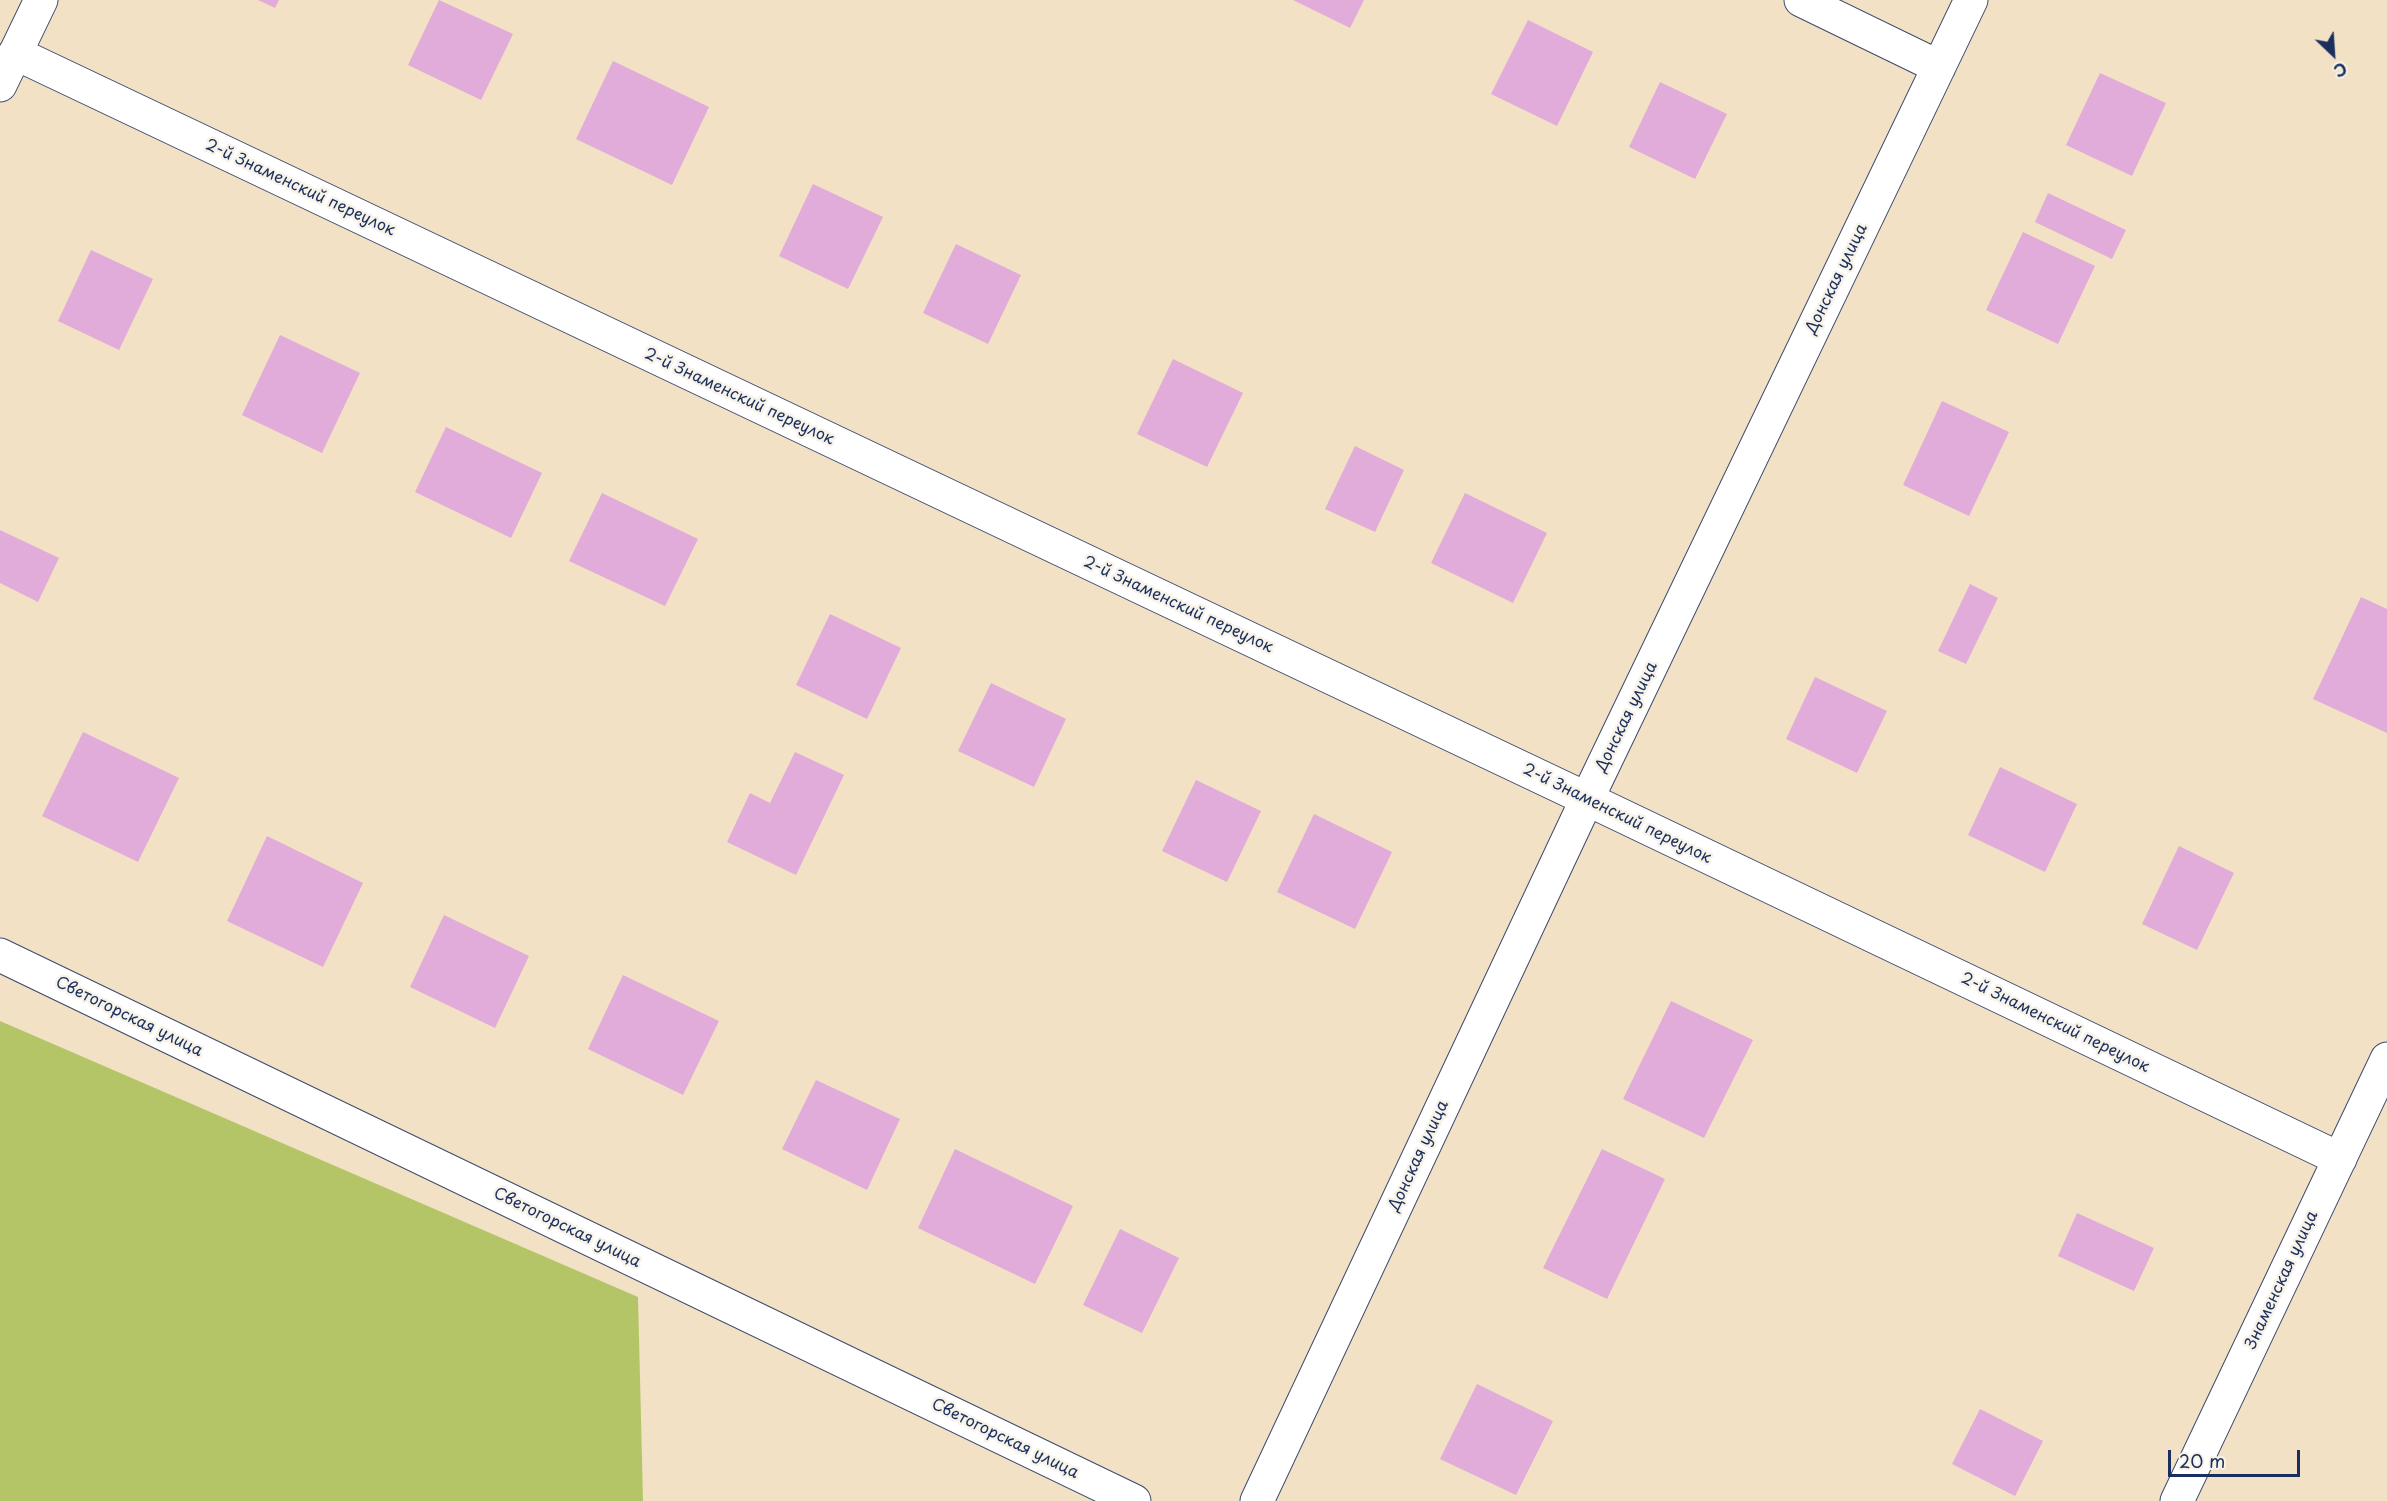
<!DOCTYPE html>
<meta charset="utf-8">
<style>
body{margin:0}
#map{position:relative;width:2387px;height:1501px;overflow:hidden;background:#f2e1c5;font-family:"Playpen Sans",sans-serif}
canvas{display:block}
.north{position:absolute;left:2303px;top:24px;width:60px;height:60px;-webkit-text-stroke:4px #f7f3e8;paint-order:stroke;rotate:155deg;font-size:16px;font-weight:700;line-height:24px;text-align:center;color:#1b2f5e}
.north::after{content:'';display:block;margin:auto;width:21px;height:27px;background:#1b2f5e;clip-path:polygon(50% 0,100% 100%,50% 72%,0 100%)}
.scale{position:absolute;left:2168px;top:1450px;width:132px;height:27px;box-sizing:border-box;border:3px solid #1b2f5e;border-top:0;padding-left:8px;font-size:18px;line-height:21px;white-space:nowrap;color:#1b2f5e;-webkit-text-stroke:4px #f7f3e8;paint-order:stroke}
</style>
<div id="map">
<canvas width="2387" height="1501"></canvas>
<div class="north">С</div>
<div class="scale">20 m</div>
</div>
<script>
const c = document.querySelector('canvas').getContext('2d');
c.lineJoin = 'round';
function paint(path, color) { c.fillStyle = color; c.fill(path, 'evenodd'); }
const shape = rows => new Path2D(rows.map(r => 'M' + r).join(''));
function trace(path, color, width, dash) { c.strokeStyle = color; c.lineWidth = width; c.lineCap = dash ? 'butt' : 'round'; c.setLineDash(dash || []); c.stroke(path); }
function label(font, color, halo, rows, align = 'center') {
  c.font = font + ' "Playpen Sans",sans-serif'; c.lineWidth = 5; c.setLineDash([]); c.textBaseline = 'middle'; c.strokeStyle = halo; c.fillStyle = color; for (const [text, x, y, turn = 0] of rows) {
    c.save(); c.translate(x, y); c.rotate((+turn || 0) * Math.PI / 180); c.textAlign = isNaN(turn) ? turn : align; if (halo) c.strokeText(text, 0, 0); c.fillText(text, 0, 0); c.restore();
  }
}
const green = shape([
 [0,1021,638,1297,643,1501,0,1501]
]);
const building = shape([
 [258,0,279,0,275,8],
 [439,0,513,34,481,100,408,65],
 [1293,0,1364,0,1350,28],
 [1528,20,1593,52,1557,126,1491,94],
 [613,61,709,107,672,185,576,139],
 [2100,73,2166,103,2132,176,2066,145],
 [1660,82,1727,114,1695,179,1629,147],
 [813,184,883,217,848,289,779,256],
 [2048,193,2126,230,2112,259,2035,222],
 [2023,232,2095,266,2058,344,1986,310],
 [956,244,1021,275,988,344,923,313],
 [91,250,153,279,119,350,58,321],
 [280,335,360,373,322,453,242,415],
 [1173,359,1243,393,1207,467,1137,434],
 [1942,401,2009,432,1969,516,1903,485],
 [446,427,542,473,511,538,415,492],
 [1355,446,1404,470,1375,532,1325,509],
 [602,493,698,539,665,606,569,561],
 [1465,493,1547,533,1513,603,1431,563],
 [0,530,59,558,38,602,0,583],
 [1970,584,1998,598,1966,664,1938,651],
 [2361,597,2387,609,2387,733,2313,699],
 [830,614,901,648,867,719,796,685],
 [1815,677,1887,711,1857,773,1786,739],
 [991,683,1066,719,1034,787,958,751],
 [83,732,179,778,138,862,42,816],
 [795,752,844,775,796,875,727,842,750,793,770,803],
 [2000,767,2077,804,2045,872,1968,835],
 [1196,780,1261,811,1227,882,1162,851],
 [1314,814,1392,852,1355,929,1277,892],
 [267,836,363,883,323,967,227,921],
 [2179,846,2234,873,2197,950,2142,924],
 [444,915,529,956,495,1028,410,987],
 [623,975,719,1021,683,1095,588,1049],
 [1671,1001,1753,1040,1704,1138,1623,1099],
 [816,1080,900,1119,867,1190,782,1149],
 [955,1149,1073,1206,1035,1284,918,1228],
 [1602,1149,1665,1179,1607,1299,1543,1268],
 [2077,1213,2154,1248,2134,1291,2058,1256],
 [1120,1229,1179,1258,1142,1333,1083,1305],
 [1477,1384,1553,1421,1516,1495,1440,1459],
 [1980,1409,2043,1441,2015,1496,1952,1464]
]);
const minor = shape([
 [1801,0,1939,67],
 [15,53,1587,799,2340,1159],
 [0,85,41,0],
 [0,955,1134,1501],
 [1257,1501,1587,799,1971,0],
 [2177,1501,2387,1059]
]);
const streetNames = [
 ["2-й Знаменский переулок",300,188,25],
 ["Донская улица",1837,279,-64],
 ["2-й Знаменский переулок",739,397,25],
 ["2-й Знаменский переулок",1178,605,25],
 ["Донская улица",1627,717,-64],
 ["2-й Знаменский переулок",1617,814,26],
 ["Светогорская улица",129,1017,26],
 ["2-й Знаменский переулок",2055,1023,26],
 ["Донская улица",1419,1156,-65],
 ["Светогорская улица",567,1228,26],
 ["Знаменская улица",2282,1280,-65],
 ["Светогорская улица",1005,1439,26]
];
paint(green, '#b4c568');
paint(building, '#e1acd9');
trace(minor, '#3b4a6d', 35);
trace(minor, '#fff', 33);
label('16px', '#1b2f5e', '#f7f3e8', streetNames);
</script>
